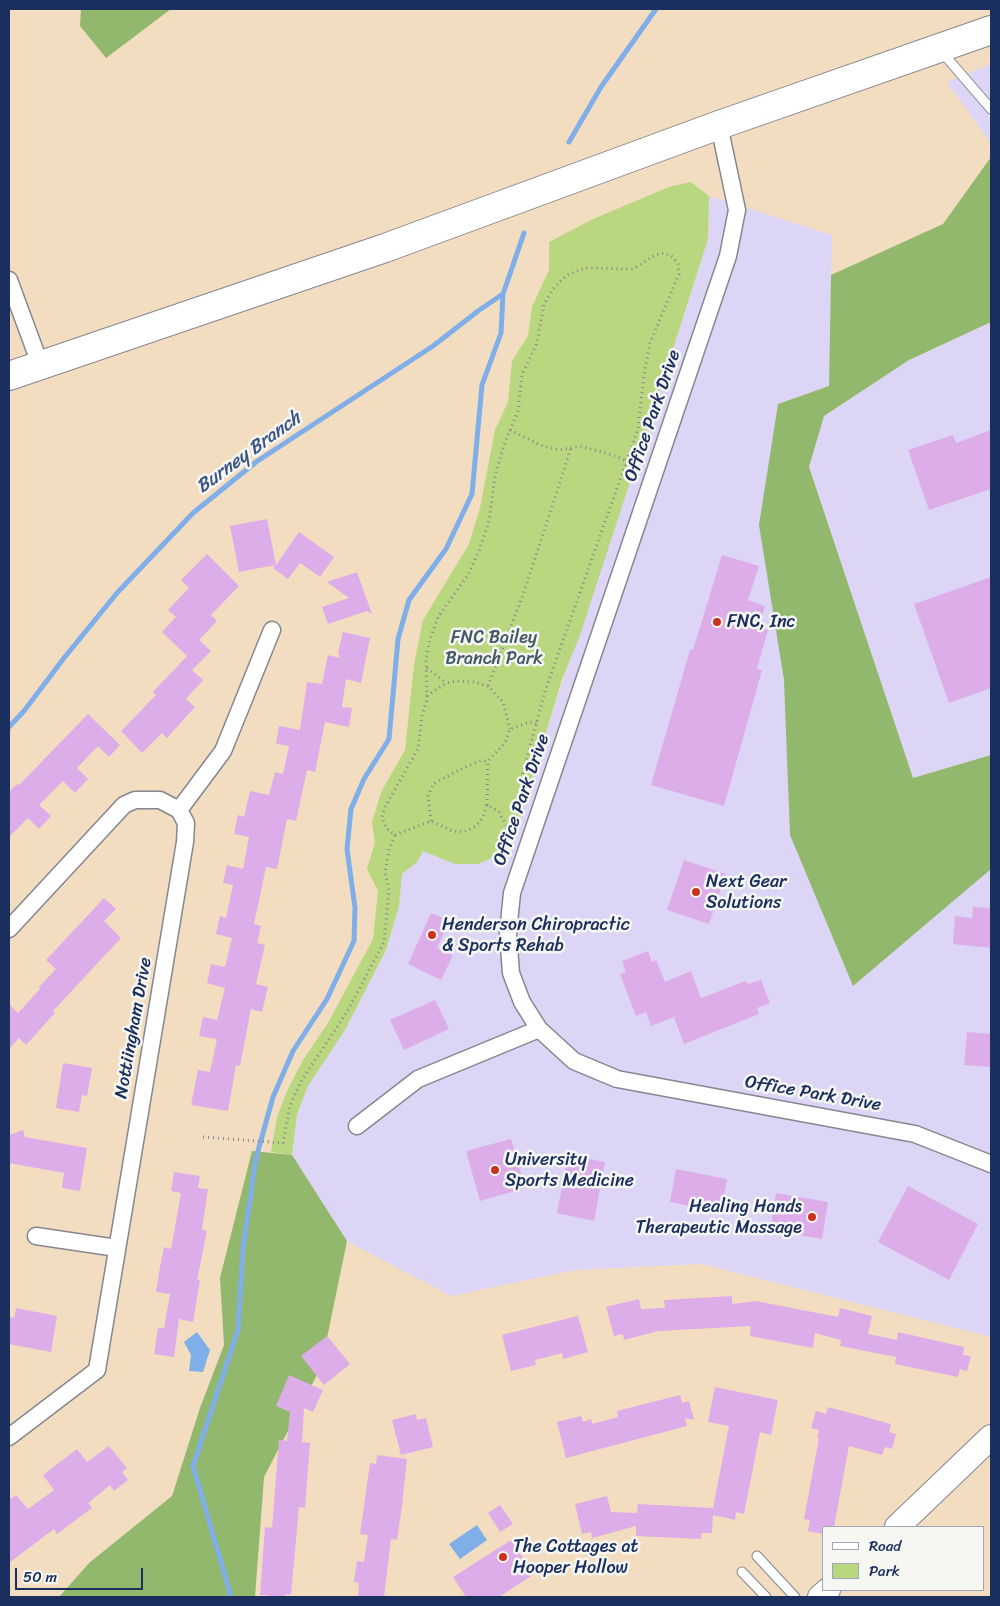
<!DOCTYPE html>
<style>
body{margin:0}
#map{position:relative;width:1000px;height:1606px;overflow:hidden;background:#f2ddc1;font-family:Sriracha,sans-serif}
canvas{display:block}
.frame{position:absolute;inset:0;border:10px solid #1b2f5e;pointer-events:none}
.legend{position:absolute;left:822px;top:1526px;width:162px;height:65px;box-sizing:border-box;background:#f6f6f2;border:1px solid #9ea6b7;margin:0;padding:6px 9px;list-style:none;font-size:15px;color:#1b2f5e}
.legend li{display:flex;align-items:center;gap:10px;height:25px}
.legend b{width:25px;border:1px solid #9ea6b7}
.scale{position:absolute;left:15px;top:1568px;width:128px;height:22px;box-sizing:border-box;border:2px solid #1b2f5e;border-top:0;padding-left:6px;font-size:15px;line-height:18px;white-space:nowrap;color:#1b2f5e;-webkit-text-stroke:4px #f6f6f2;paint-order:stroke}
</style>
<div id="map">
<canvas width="1000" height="1606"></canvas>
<div class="frame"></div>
<ul class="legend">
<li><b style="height:6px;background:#fff"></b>Road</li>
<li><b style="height:14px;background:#b8d77e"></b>Park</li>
</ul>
<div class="scale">50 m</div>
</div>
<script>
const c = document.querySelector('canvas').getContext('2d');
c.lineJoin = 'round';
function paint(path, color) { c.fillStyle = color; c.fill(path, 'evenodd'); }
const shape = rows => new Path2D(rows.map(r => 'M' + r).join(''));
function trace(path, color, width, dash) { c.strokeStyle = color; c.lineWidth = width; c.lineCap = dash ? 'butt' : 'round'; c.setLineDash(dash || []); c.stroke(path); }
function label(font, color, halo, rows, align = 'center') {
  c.font = font + ' Sriracha,sans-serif'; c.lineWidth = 5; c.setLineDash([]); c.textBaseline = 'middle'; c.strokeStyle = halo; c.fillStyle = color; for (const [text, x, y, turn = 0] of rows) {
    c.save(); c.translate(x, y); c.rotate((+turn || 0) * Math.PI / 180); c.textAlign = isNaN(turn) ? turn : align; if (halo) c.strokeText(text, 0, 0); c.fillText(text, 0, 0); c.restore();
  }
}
const built = shape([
 [991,64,991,144,947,82],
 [709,196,832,235,829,386,778,404,790,835,991,870,991,1337,702,1264,575,1270,451,1296,347,1241,292,1155,297,1114,308,1086,345,1030,386,950,399,906,402,874,417,862,423,850,437,858,544,737,646,433,708,239],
 [991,322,991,755,913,778,809,467,824,416,909,360]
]);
const green = shape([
 [691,182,709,196,708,239,646,433,579,638,562,679,514,839,498,855,478,864,455,864,423,851,417,862,402,874,399,906,386,950,345,1030,308,1086,297,1114,292,1155,271,1152,277,1117,287,1091,303,1060,328,1023,373,939,378,891,367,869,375,843,372,822,382,790,405,750,414,665,423,620,469,544,480,508,495,430,508,402,512,361,528,336,532,307,549,270,549,242,593,219,669,187]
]);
const forest = shape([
 [81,9,171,9,106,58,80,26],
 [991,157,991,322,909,360,824,416,809,467,913,778,991,755,991,869,853,986,790,835,784,680,759,525,778,404,829,386,831,275,943,224],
 [252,1151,292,1155,347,1241,321,1367,264,1477,255,1597,59,1597,89,1563,172,1496,200,1408,224,1345,220,1278]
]);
const water = shape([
 [197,1332,210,1350,203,1372,189,1371,191,1355,184,1342],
 [477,1525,487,1540,460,1559,449,1544]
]);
const stream = shape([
 [569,142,601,87,656,9],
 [9,727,24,711,64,658,117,593,193,513,256,462,433,346,478,311,503,294],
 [229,1597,230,1593,193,1466,238,1330,243,1248,256,1158,273,1097,293,1051,327,999,354,941,355,908,347,849,351,809,364,779,389,739,398,639,409,600,446,549,472,494,482,385,501,333,503,294,524,233]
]);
const building = shape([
 [991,430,991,489,929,510,908,450,953,435,956,443],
 [267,519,276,565,299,532,334,557,320,577,300,563,288,579,273,568,275,565,239,572,230,526],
 [207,554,239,586,211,615,217,621,199,640,211,651,192,670,203,680,186,699,195,707,167,738,162,733,142,753,121,731,156,695,153,692,187,656,162,632,176,617,168,610,189,588,181,580],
 [722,555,759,566,748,600,765,606,759,627,768,630,757,669,762,670,724,806,651,785,690,650,693,650],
 [357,572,372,614,367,611,328,624,322,607,349,598,327,582],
 [991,577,991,688,949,703,914,604],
 [343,632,370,638,361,683,346,679,342,707,352,708,349,727,325,722,315,772,307,770,296,821,287,819,277,869,266,867,254,924,261,926,257,943,265,945,256,984,268,987,262,1012,251,1009,240,1066,236,1065,228,1111,191,1105,198,1070,210,1072,217,1039,199,1036,203,1017,217,1020,225,988,207,983,211,964,225,967,232,938,216,934,220,916,226,918,233,885,223,883,227,865,243,869,249,837,234,834,238,815,244,817,250,791,269,795,275,772,283,774,289,746,276,744,279,726,300,730,307,682,322,684,328,655,340,658,338,653],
 [88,714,120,745,109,757,98,746,77,768,88,779,75,793,63,781,39,805,51,816,39,829,28,818,9,837,9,792,17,784,19,785],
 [684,860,726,874,709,924,667,910],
 [104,898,116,909,104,921,121,938,53,1011,55,1013,26,1045,19,1038,9,1049,9,1004,18,1013,40,989,39,987,56,969,46,960],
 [973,907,991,908,991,948,953,944,955,916,972,918],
 [431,913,450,921,437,948,453,955,441,980,408,964],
 [648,951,652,962,656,960,665,982,691,971,701,998,746,981,748,984,761,980,770,1003,757,1008,759,1014,684,1044,674,1017,651,1026,646,1012,636,1016,620,974,626,972,622,961],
 [435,1000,449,1029,404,1050,390,1020],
 [967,1032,991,1034,991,1067,964,1065],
 [63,1063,92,1068,87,1096,82,1095,79,1112,56,1108],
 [23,1130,25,1137,87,1148,80,1191,62,1188,64,1173,9,1163,9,1135],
 [511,1139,525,1188,480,1201,466,1151],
 [568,1155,605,1162,594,1221,557,1213],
 [676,1169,727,1179,721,1212,670,1202],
 [174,1172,200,1176,198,1188,208,1189,202,1230,207,1231,197,1280,200,1280,193,1322,179,1319,174,1357,154,1354,158,1328,164,1328,170,1294,156,1292,160,1267,164,1247,171,1249,181,1193,171,1191],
 [908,1186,978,1224,949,1280,878,1242],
 [776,1193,828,1202,822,1239,770,1230],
 [732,1296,732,1304,756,1301,838,1317,840,1308,872,1316,868,1334,897,1340,898,1332,964,1347,963,1355,971,1356,967,1371,960,1369,958,1377,895,1364,896,1357,840,1346,841,1340,815,1333,813,1348,750,1336,751,1326,658,1331,624,1340,623,1334,614,1336,606,1307,639,1299,641,1309,665,1308,664,1300],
 [16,1308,57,1316,51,1352,9,1344,9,1317,14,1318],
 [578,1316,588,1352,563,1359,562,1353,535,1360,536,1365,511,1371,502,1335],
 [327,1336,350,1364,324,1385,301,1356],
 [289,1375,323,1390,313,1412,304,1408,302,1442,310,1443,305,1508,299,1507,291,1595,285,1594,285,1597,267,1597,268,1595,260,1595,265,1527,272,1528,279,1440,287,1441,290,1412,276,1406],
 [715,1387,778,1400,771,1435,760,1432,744,1514,736,1512,735,1520,713,1515,712,1533,701,1533,701,1539,636,1536,636,1526,592,1538,591,1532,582,1534,575,1504,607,1496,611,1512,637,1513,638,1504,713,1508,729,1426,708,1422],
 [680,1395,682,1403,689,1401,694,1420,685,1418,687,1426,566,1458,557,1422,581,1416,583,1422,591,1419,592,1424,618,1417,617,1411],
 [828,1407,891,1424,889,1432,896,1434,892,1449,885,1447,882,1455,849,1446,834,1527,824,1527,824,1534,808,1531,810,1520,804,1519,819,1438,817,1437,819,1430,811,1428,816,1411,826,1414],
 [416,1414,417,1420,426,1418,433,1447,401,1455,392,1420],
 [109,1446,127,1468,122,1472,128,1480,114,1491,110,1485,88,1503,92,1508,57,1534,54,1529,9,1563,9,1500,16,1495,28,1509,54,1490,43,1475,77,1449,87,1462],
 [377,1455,407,1459,402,1506,397,1540,391,1539,384,1597,358,1597,359,1583,354,1582,357,1561,364,1562,368,1535,360,1534,370,1463,376,1464],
 [500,1505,513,1524,500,1532,488,1513],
 [511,1540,534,1574,499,1597,466,1597,453,1577]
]);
const path = shape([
 [510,430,540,445,559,450,580,446,612,455,625,460],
 [427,668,446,683],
 [488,686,523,595,571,448],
 [427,696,446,683,457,681,474,682,488,686,503,702,510,729],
 [487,805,488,761],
 [431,821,428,796,433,784,465,767,480,761,488,761,505,743,510,729,530,722,537,723],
 [395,835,431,821,452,831,464,832,476,826,483,817,487,805,499,812,509,830,507,838,514,839],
 [203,1137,283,1143,290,1106,300,1083,347,1012,384,942,389,890,385,873,389,850,395,835,386,828,382,817,385,807,418,749,422,715,427,700,426,658,430,639,438,617,468,575,479,551,489,521,495,475,505,442,518,411,522,375,537,343,544,304,554,288,567,275,585,268,633,269,655,255,664,253,673,257,678,264,679,274,650,343,644,375,638,429,545,691,521,779,520,816]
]);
const lane = shape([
 [941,51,991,109],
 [757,1556,795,1597],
 [742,1572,766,1597]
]);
const street = shape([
 [719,125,737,210,728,256,512,893,508,933,511,973,522,1002,539,1029,574,1061,617,1079,915,1134,991,1164],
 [9,280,40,364],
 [179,810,223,751,272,630],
 [9,929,124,805,135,800,160,800,179,810,186,823,185,842,97,1370,9,1437],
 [357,1126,418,1079,539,1029],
 [36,1236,117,1248]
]);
const secondary = shape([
 [897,1527,991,1437],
 [820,1597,828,1590]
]);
const highway = shape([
 [9,376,385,248,719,125,991,30]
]);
const markers = [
 [717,622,5,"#c8321e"],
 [696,892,5,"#c8321e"],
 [432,935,5,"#c8321e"],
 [495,1170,5,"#c8321e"],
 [812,1217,5,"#c8321e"],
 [503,1557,5,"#c8321e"]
];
const streetNames = [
 ["Office Park Drive",653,416,-71],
 ["Office Park Drive",522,800,-71],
 ["Nottiingham Drive",134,1028,-80],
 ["Office Park Drive",813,1094,10]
];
const poiNames = [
 ["FNC, Inc",727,622],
 ["Next Gear",706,882],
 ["Solutions",706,903],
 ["Henderson Chiropractic",442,925],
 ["& Sports Rehab",442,946],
 ["University",505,1160],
 ["Sports Medicine",505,1181],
 ["Healing Hands",802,1207,"right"],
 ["Therapeutic Massage",802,1228,"right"],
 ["The Cottages at",513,1547],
 ["Hooper Hollow",513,1568]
];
const parkNames = [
 ["FNC Bailey",494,638],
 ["Branch Park",494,659]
];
const waterNames = [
 ["Burney Branch",249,453,-36]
];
paint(built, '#ddd5f6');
paint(green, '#b8d77e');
paint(forest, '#92b86d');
paint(water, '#7faee9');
trace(stream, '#7faee9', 5);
paint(building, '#ddade9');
trace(lane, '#868690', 11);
trace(street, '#868690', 19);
trace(secondary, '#868690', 26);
trace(highway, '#868690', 30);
trace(path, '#868690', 3, [1, 4]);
trace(lane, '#fff', 9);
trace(street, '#fff', 16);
trace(secondary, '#fff', 24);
trace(highway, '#fff', 28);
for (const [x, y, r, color] of markers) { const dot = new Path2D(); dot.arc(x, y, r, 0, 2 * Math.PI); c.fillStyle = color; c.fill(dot); trace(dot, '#f6f6f2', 2); }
label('18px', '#1b2f5e', '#f6f6f2', streetNames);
label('18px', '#1b2f5e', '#f6f6f2', poiNames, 'left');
label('18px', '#425966', '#f6f6f2', parkNames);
label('italic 19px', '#395588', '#f6f6f2', waterNames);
</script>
